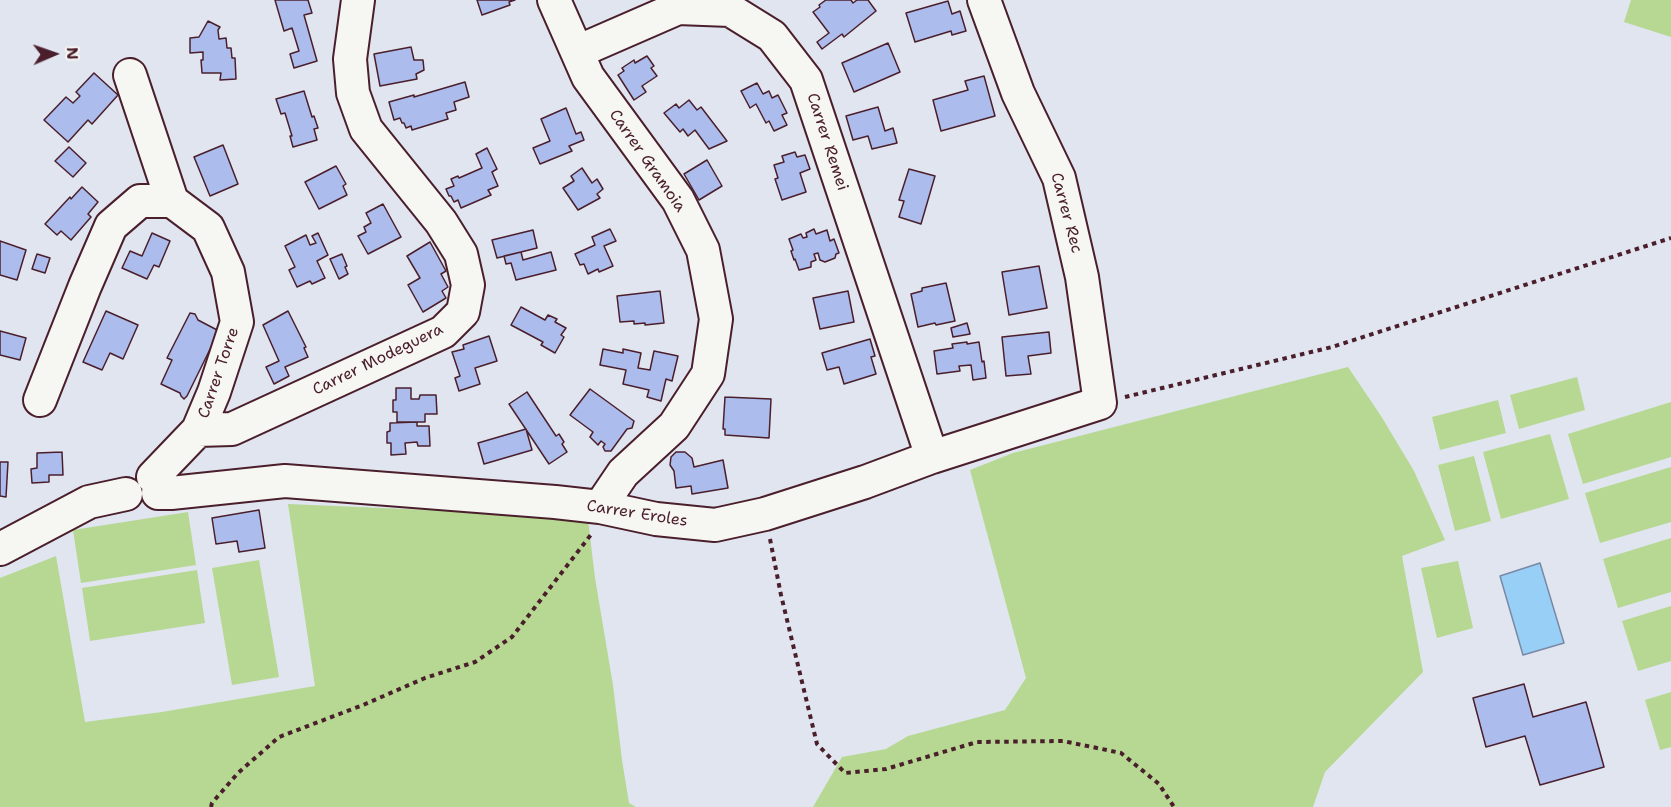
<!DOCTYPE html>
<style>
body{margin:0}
#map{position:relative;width:1671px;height:807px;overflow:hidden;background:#e0e5f0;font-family:"Shantell Sans",sans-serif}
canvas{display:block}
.north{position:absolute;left:24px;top:24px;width:60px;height:60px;-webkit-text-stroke:4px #f6f6f2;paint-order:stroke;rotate:88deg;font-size:16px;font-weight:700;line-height:24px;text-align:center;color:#4a1f2b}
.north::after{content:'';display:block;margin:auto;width:21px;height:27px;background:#4a1f2b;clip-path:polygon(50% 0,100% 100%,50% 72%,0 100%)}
</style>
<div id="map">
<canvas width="1671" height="807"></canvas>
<div class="north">N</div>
</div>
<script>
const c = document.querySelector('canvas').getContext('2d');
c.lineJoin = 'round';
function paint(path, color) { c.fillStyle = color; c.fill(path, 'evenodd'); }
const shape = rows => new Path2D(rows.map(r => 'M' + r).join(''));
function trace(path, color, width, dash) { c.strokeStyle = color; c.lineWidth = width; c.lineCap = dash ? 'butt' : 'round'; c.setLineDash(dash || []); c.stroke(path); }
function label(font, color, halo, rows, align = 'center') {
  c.font = font + ' "Shantell Sans",sans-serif'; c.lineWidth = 4.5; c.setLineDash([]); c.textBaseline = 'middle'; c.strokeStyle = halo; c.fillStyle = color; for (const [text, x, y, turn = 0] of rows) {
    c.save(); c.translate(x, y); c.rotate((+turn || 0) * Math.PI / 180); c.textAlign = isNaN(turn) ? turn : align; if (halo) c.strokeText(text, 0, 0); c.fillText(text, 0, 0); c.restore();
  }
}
const green = shape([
 [1631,0,1671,0,1671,37,1624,22],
 [1348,367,1381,416,1414,471,1445,540,1402,556,1423,672,1325,772,1313,807,813,807,842,757,886,749,908,736,1005,710,1026,678,970,470,1013,453],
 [1577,377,1585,410,1519,429,1510,395],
 [1498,400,1506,433,1440,450,1432,417],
 [1671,402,1671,457,1583,484,1568,434],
 [1550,434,1569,499,1501,519,1483,452],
 [1474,456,1491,521,1455,531,1438,465],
 [1671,467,1671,522,1600,543,1585,493],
 [288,504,476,512,588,519,595,578,613,685,622,760,629,803,636,807,0,807,0,578,56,556,85,722,162,712,315,686],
 [188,512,196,565,81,583,73,530],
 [1671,538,1671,592,1618,608,1603,559],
 [259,560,279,677,232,685,212,568],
 [1458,561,1473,628,1437,638,1421,568],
 [197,570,205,623,90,641,82,588],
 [1671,606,1671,661,1638,671,1622,621],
 [1671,692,1671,747,1660,750,1645,700]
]);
const water = shape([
 [1540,563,1564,643,1523,655,1500,576,1540,563]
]);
const building = shape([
 [275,0,308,0,312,13,304,15,317,61,294,68,290,54,299,51,292,28,284,31,275,0],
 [477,0,515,0,509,2,510,5,482,15,477,0],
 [826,0,851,0,853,3,857,0,868,0,876,11,844,37,842,34,822,49,817,42,829,33,813,12,820,7,819,5,826,0],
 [948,1,952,14,960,11,966,31,952,35,951,31,915,42,906,13,948,1],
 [208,21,220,27,218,30,219,39,226,38,227,48,231,48,232,58,235,58,236,79,220,80,221,73,202,73,201,60,203,60,203,52,190,53,190,38,199,37,208,21],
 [888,43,900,72,854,92,842,63,888,43],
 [411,47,414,60,423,60,424,70,416,74,417,79,380,86,374,54,411,47],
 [647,56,654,66,651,68,657,76,642,86,646,92,634,100,618,75,624,71,622,68,634,60,635,63,647,56],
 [94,73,118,95,92,124,88,120,68,142,44,120,66,97,73,103,80,96,76,92,94,73],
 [984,76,995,116,941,131,933,100,968,90,965,81,984,76],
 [465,82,469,97,454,102,456,110,446,113,448,119,412,130,411,126,406,128,404,123,402,123,400,118,394,120,389,102,414,95,414,97,465,82],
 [757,83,763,94,769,91,772,98,778,95,787,113,782,115,787,125,774,131,769,121,766,123,756,104,750,108,741,91,757,83],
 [304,91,312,117,314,116,318,128,314,129,317,140,293,147,290,136,292,136,285,113,281,114,276,99,304,91],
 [689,100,697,110,701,107,727,141,709,149,695,130,688,136,683,129,680,132,664,113,676,104,679,108,689,100],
 [878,107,885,131,893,128,897,143,872,149,868,136,853,140,846,116,878,107],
 [566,108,576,134,581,132,584,140,569,146,572,151,540,164,533,148,550,141,541,119,566,108],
 [223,145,238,184,210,196,194,157,223,145],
 [69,147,86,163,73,177,55,161,69,147],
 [487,148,497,169,492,172,498,186,488,190,491,195,461,208,458,200,454,202,451,196,449,196,446,189,454,186,451,179,458,176,459,178,482,168,476,154,487,148],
 [795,152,797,157,805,155,810,169,800,173,806,192,782,200,775,179,778,178,774,165,784,162,782,156,795,152],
 [707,160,722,186,699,200,684,174,707,160],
 [336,166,346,184,343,186,347,195,319,209,305,182,336,166],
 [582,168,592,183,597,179,603,189,597,194,600,198,578,210,563,188,574,181,571,176,582,168],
 [909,169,935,176,921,224,899,217,904,201,899,200,909,169],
 [82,187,98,202,88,214,91,217,71,240,61,231,57,235,45,224,70,197,71,199,82,187],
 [383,204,401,237,368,254,358,236,366,232,364,227,371,223,366,213,383,204],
 [610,229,616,241,604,246,613,266,599,272,598,269,588,274,584,264,580,265,575,254,595,245,592,237,610,229],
 [814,229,816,234,827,230,830,241,834,239,839,253,836,254,835,258,825,262,820,260,818,253,814,254,816,260,811,262,811,267,799,270,795,259,794,260,791,251,793,250,789,239,801,234,803,238,807,237,806,233,814,229],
 [533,230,537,248,497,258,492,240,533,230],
 [152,233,170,241,159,267,154,265,147,279,122,268,130,251,142,256,152,233],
 [318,233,328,255,317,261,325,278,312,284,310,281,297,287,289,270,295,267,285,246,306,235,310,245,316,243,312,236,318,233],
 [0,241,26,250,17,280,0,275,0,241],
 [430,242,446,271,441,274,448,287,442,291,446,298,423,312,408,285,420,278,407,256,430,242],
 [521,252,523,260,551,252,556,270,516,280,511,263,506,264,504,256,521,252],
 [37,254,50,258,45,273,32,269,37,254],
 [342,254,347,266,345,267,348,274,339,279,330,259,342,254],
 [1039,266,1047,308,1009,315,1002,272,1039,266],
 [946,283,955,321,936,325,935,323,918,327,911,294,922,291,922,288,946,283],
 [660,291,664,323,645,325,645,323,634,324,634,321,620,322,617,296,660,291],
 [848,291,854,322,820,329,813,298,848,291],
 [521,307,545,320,548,315,557,319,555,322,566,328,561,335,564,337,555,353,541,345,543,342,511,325,521,307],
 [106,311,138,325,123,359,110,353,102,370,83,362,106,311],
 [288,311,306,347,304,348,308,357,285,367,289,376,274,384,266,367,279,361,263,325,288,311],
 [190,313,195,314,198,320,219,331,187,396,184,399,181,396,180,393,161,384,172,360,167,358,190,313],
 [967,323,970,334,953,337,951,328,967,323],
 [0,331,26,338,20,360,0,355,0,331],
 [1049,332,1051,353,1028,356,1031,374,1006,376,1002,337,1049,332],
 [489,336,497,361,475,368,480,384,459,391,455,378,460,376,452,352,464,349,463,345,489,336],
 [870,339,875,356,871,357,876,374,844,384,839,367,827,370,822,353,870,339],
 [967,342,967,344,979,342,982,362,984,361,986,378,973,380,971,365,959,366,960,371,937,374,934,351,953,348,952,344,967,342],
 [603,349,623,353,623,349,641,353,638,368,650,370,654,351,678,356,672,381,666,379,661,401,647,397,649,390,623,384,626,370,600,365,603,349],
 [396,388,411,388,411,399,419,399,420,395,436,395,437,414,425,414,425,422,397,422,397,412,393,412,393,400,396,400,396,388],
 [590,389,634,421,632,428,627,429,611,451,605,451,603,447,605,444,601,441,598,445,590,437,593,432,570,415,590,389],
 [527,392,556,436,559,434,564,442,562,444,567,452,549,464,509,404,527,392],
 [725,397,771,399,769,438,725,435,725,429,723,429,725,397],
 [417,422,417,426,429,426,430,446,418,446,417,442,405,443,406,454,391,455,391,443,387,443,387,432,390,431,390,423,417,422],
 [526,429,532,450,484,464,478,443,526,429],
 [62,452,63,475,49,475,49,482,32,483,31,469,37,468,37,453,62,452],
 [676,452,685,452,692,458,694,467,723,460,728,488,692,494,691,486,676,488,674,471,670,465,671,457,676,452],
 [0,462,8,462,6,497,0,496,0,462],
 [259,510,265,548,239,552,237,541,216,544,212,518,259,510],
 [1524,684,1533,717,1586,702,1604,767,1540,785,1525,736,1486,747,1473,698,1524,684]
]);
const path = shape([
 [1125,397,1332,347,1671,238],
 [770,539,781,595,817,744,845,773,886,769,977,742,1063,741,1121,753,1159,784,1174,807],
 [211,807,212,803,238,773,279,737,363,705,425,678,475,662,512,637,593,532]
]);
const minor = shape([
 [554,0,588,77,678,200,703,250,716,319,708,374,674,426,623,473,600,507],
 [577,52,678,8,730,10,772,36,806,80,932,457],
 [130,75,172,201],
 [40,400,85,286,111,226,140,201,172,201,208,228,228,272,237,322,214,392,198,430,153,477],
 [198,430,232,429,443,332,463,312,468,285,461,254,441,222,366,129,353,93,350,59,358,0],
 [158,493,171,493,285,481,555,502,600,507,656,519,715,525,765,514,865,482,932,457,1100,403,1082,277,1059,178,1018,93,984,0],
 [0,549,89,502,126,494]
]);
const streetNames = [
 ["Carrer Remei",827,142,72],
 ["Carrer Gramoia",647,161,55],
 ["Carrer Rec",1066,213,75],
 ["Carrer Modeguera",378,360,-26],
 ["Carrer Torre",219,373,-71],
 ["Carrer Eroles",637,514,9]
];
paint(green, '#b6d892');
paint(water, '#98cff7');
trace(water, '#7989a5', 1.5);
paint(building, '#acbded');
trace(building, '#4a1f2b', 1.5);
trace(minor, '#4a1f2b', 36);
trace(path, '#4a1f2b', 4, [4.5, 4.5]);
trace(minor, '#f6f6f2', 32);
label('16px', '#4a1f2b', '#f6f6f2', streetNames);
</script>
